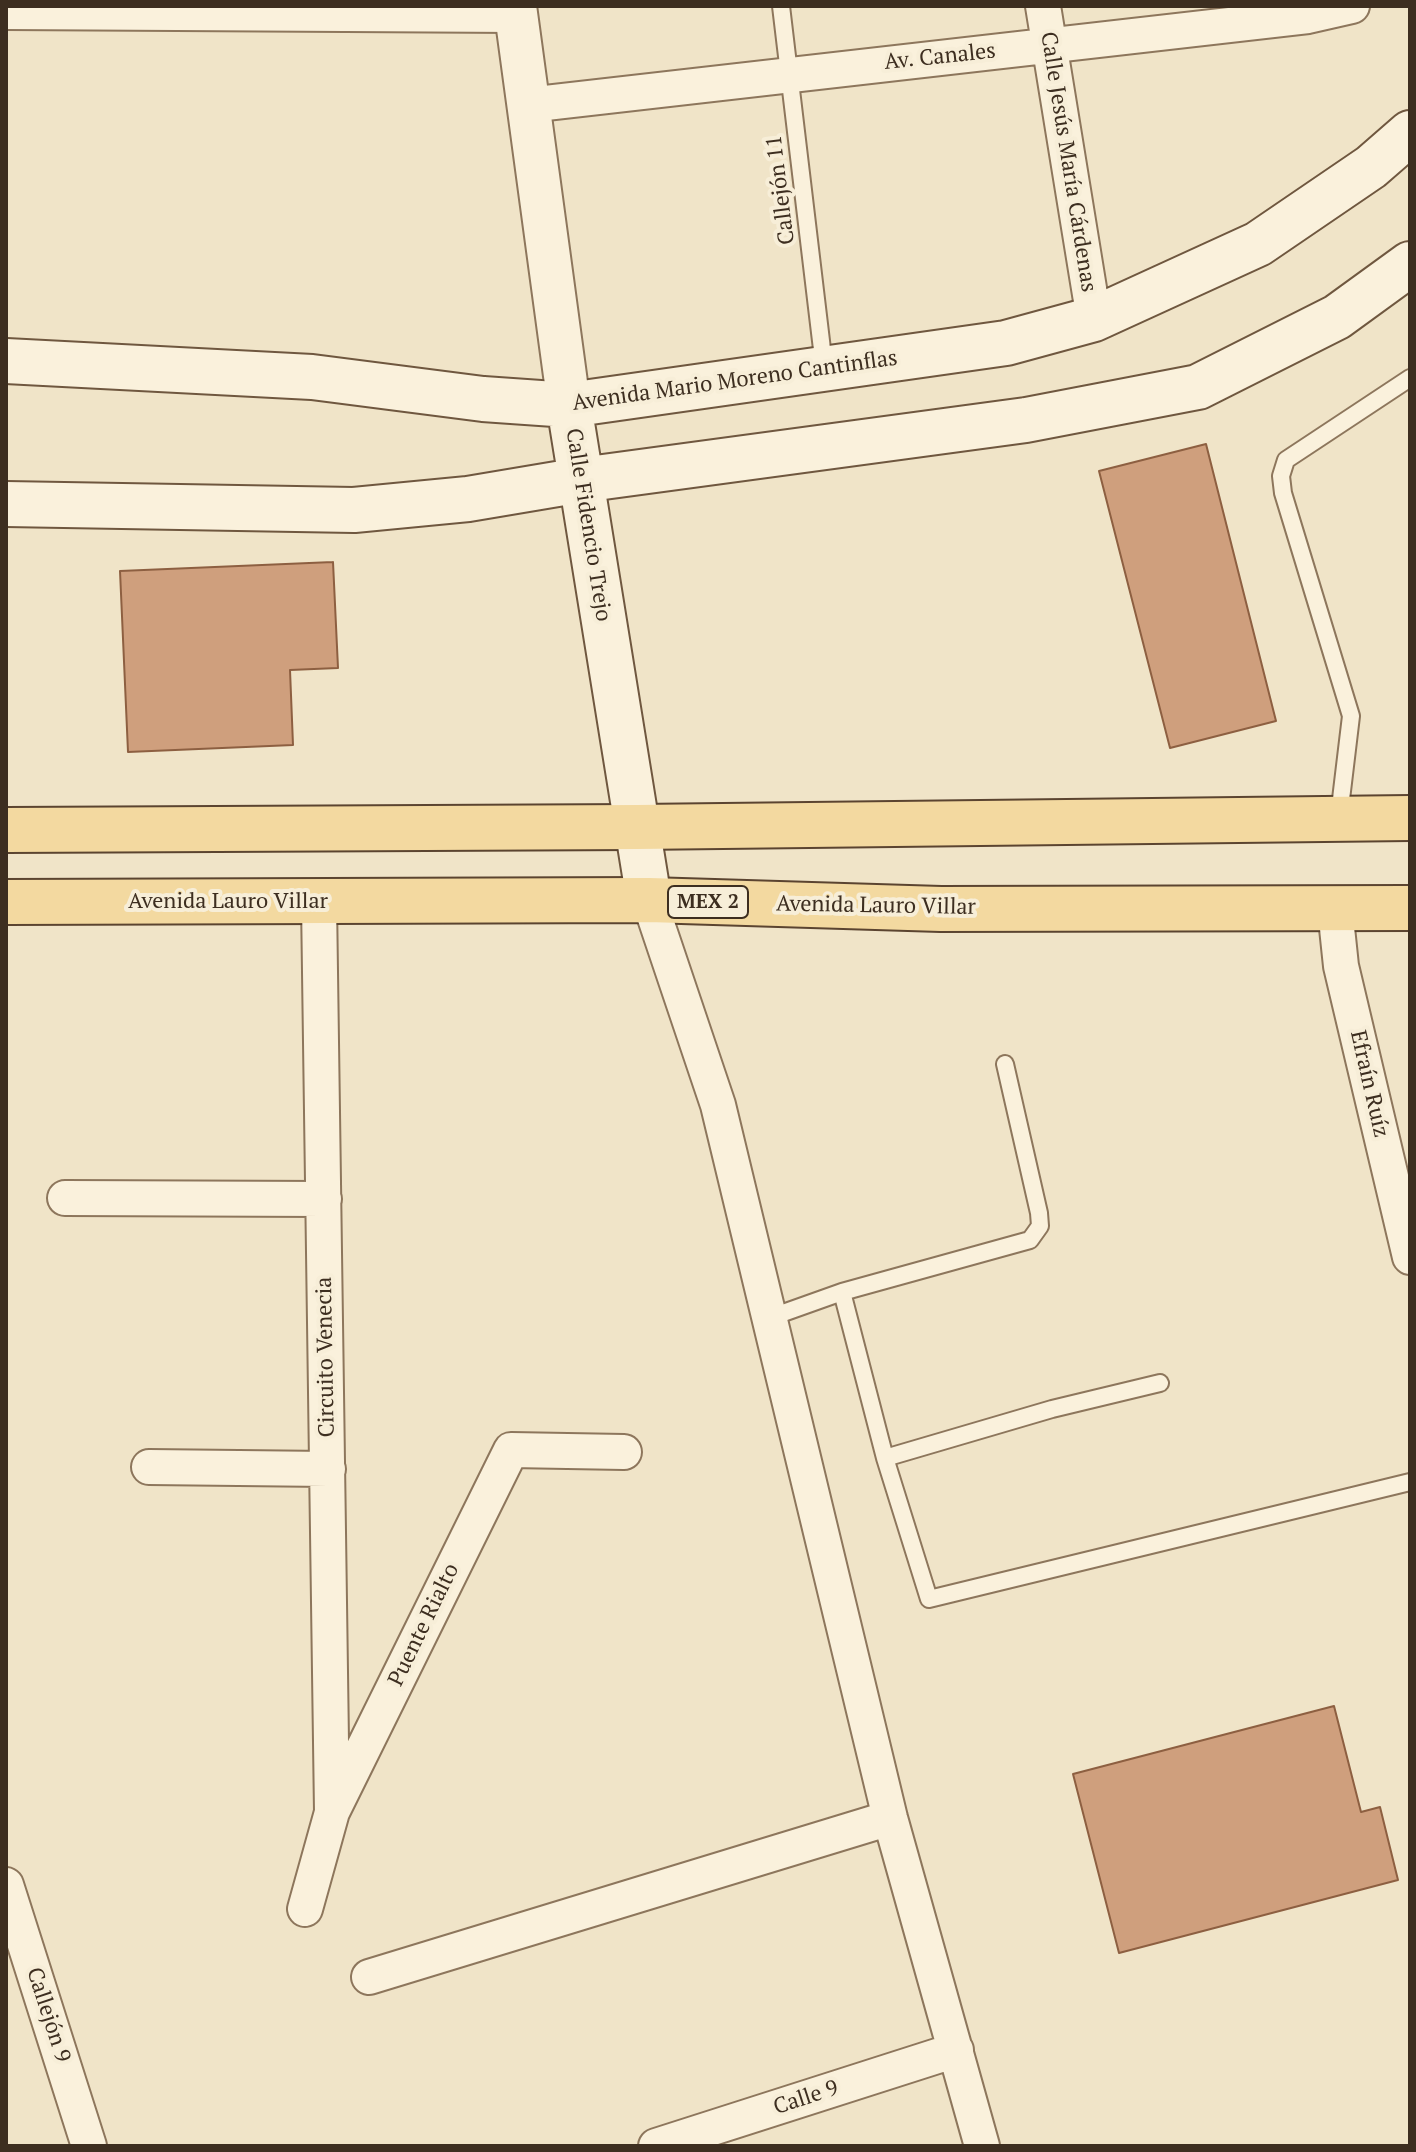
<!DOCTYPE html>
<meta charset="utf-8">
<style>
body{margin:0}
#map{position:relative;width:1416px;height:2152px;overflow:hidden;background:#f0e4c8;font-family:"PT Serif",serif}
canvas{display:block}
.frame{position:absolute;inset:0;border:8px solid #3d2e20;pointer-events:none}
</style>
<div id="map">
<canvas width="1416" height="2152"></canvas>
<div class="frame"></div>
</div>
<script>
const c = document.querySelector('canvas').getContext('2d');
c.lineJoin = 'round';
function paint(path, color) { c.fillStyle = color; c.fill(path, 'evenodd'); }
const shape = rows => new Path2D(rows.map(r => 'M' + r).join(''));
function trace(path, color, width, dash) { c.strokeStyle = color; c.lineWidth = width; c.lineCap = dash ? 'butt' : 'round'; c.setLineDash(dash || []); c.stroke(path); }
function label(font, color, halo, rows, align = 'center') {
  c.font = font + ' "PT Serif",serif'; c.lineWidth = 8; c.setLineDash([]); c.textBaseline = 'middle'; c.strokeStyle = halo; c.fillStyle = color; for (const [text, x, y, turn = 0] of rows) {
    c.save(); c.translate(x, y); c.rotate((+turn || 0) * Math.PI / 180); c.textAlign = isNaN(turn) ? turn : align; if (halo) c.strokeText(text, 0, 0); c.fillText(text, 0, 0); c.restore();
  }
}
const building = shape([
 [1206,444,1276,721,1170,748,1099,471,1206,444],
 [333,562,338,668,290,670,293,745,128,752,120,571,333,562],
 [1334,1706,1361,1812,1380,1807,1398,1880,1119,1953,1073,1774,1334,1706]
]);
const service = shape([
 [781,6,824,366],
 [1339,816,1351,716,1283,493,1281,476,1286,460,1410,378],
 [842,1292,885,1458,929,1599,1410,1482],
 [769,1318,842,1292,1030,1240,1040,1226,1039,1213,1005,1064],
 [885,1458,1052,1409,1160,1383]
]);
const minor = shape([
 [1043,6,1094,319],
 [6,12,516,15],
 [528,105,1308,16,1352,6],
 [649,900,718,1105,890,1818,982,2146],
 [319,902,332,1812],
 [1335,909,1341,966,1410,1257],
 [65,1198,324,1199],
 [149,1467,328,1469],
 [6,1885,89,2146],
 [305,1909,332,1812,511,1450,624,1452],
 [369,1977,890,1818],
 [656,2146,956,2050]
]);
const tertiary = shape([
 [515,6,569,405]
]);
const secondary = shape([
 [6,361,312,377,483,399,569,405,1006,343,1094,319,1258,244,1371,167,1410,133],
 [569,405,649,900],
 [6,504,354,510,468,499,581,480,1026,420,1198,387,1337,317,1410,264]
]);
const primary = shape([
 [6,830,637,827,1410,818],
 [6,902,649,900,941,909,1410,908]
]);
const shields = [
 [708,902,80]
];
const shieldNames = [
 ["MEX 2",708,902]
];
const streetNames = [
 ["Av. Canales",940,57,-6],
 ["Calle Jesús María Cárdenas",1068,162,81],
 ["Callejón 11",781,190,-97],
 ["Avenida Mario Moreno Cantinflas",735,381,-8],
 ["Calle Fidencio Trejo",588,525,81],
 ["Avenida Lauro Villar",228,902],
 ["Avenida Lauro Villar",876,906,1],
 ["Efraín Ruíz",1369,1084,77],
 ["Circuito Venecia",326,1357,-91],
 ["Puente Rialto",424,1625,-64],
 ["Callejón 9",48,2015,72],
 ["Calle 9",806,2098,-18]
];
paint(building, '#cf9f7d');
trace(building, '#8d5f41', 2);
trace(service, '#8d765c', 20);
trace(minor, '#8d765c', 38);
trace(tertiary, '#8d765c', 46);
trace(secondary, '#6f573f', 48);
trace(primary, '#5b4430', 48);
trace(service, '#faf1dc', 16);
trace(minor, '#faf1dc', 34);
trace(tertiary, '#faf1dc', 42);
trace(secondary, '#faf1dc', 44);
trace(primary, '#f3d9a0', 44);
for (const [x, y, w] of shields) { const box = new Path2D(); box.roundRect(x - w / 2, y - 16, w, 32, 6); c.fillStyle = '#f7eed8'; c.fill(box); trace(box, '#3d2e20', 2); }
label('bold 20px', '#3d2e20', null, shieldNames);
label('22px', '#3d2e20', '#f7eed8', streetNames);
</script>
